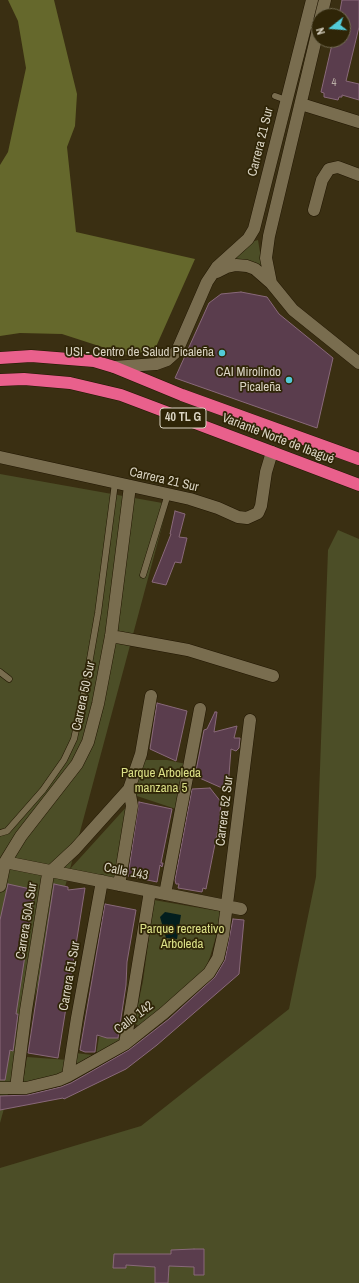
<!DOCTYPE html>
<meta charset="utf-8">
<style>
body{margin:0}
#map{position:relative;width:359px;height:1283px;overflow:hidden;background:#3a2f12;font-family:"Archivo Narrow",sans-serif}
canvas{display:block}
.north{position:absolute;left:311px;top:8px;width:40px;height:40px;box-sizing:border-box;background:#2f2507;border:1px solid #736b52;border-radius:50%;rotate:253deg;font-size:11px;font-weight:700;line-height:16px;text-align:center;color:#dad4c3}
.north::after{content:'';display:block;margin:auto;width:14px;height:18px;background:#52cbd8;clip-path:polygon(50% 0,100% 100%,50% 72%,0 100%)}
</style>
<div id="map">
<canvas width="359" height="1283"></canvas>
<div class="north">N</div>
</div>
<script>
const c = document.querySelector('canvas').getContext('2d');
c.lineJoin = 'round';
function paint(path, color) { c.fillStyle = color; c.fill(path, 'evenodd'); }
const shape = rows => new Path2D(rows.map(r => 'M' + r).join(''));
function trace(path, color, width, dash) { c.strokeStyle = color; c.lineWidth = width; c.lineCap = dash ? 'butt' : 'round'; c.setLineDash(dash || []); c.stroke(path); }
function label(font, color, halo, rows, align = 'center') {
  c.font = font + ' "Archivo Narrow",sans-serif'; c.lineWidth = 3.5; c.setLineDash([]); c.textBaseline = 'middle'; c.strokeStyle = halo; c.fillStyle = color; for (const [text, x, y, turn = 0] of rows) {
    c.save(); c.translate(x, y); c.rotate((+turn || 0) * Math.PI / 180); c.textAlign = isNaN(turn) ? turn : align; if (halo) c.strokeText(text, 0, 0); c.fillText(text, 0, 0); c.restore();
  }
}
const green = shape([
 [258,240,263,270,232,261,251,242],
 [0,474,168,504,70,869,129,804,115,884,68,876,0,1123],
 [338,530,359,539,359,1283,0,1283,0,1168,141,1126,289,1009,316,877,328,550],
 [143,760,167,760,186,764,176,809,134,795],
 [154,900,223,912,210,957,203,975,142,1028,134,1023,143,981],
 [99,1037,124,1038,96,1057],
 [76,1053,92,1055,74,1066],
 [27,1057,68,1060,64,1073,43,1083,23,1082]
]);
const forest = shape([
 [8,0,54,0,77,94,75,126,67,147,76,232,195,259,155,349,130,356,62,334,20,333,0,336,0,165,8,152,26,68,18,21]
]);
const water = shape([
 [165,912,181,915,177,939,166,938,160,917]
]);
const building = shape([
 [342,0,359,0,359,27,346,81,359,84,359,100,342,95,342,97,339,97,338,100,324,97,324,93,321,92,333,40,343,40,343,16,339,16,342,0],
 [241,292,267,297,279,314,333,358,317,428,175,378,209,303,221,294,241,292],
 [175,511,185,514,179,537,187,538,181,563,175,562,166,585,152,582,171,534,170,534,175,511],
 [157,703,187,711,176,761,150,749,157,703],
 [215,712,217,712,214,732,237,726,234,738,240,738,239,748,236,751,231,749,228,788,222,788,195,776,204,730,207,729,215,712],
 [210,788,221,802,219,824,206,889,203,888,202,892,178,888,179,884,176,884,175,880,192,789,210,788],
 [139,802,172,809,161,863,163,863,162,867,160,865,157,882,128,876,139,802],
 [8,884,35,890,16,1014,18,1014,13,1051,10,1050,5,1080,0,1080,0,920,8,884],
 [54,884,68,887,68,890,85,888,58,1058,28,1053,54,884],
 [105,904,136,910,127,962,126,985,118,1038,107,1038,97,1035,95,1052,85,1052,80,1050,105,904],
 [233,919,244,920,239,974,157,1045,126,1069,64,1099,63,1098,0,1110,0,1096,28,1095,61,1087,71,1083,129,1050,169,1019,215,977,225,960,233,919],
 [194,1249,204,1249,204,1275,194,1275,194,1267,169,1266,168,1283,155,1283,155,1267,126,1265,126,1268,113,1268,114,1254,171,1254,171,1250,194,1249]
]);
const lane = shape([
 [275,96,286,100],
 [143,575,168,494],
 [0,672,9,679],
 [0,833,7,831,43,790,64,760,74,739,84,693,98,613,115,483]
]);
const street = shape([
 [321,16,325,0],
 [301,104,359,122],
 [314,210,322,180,329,169,338,167,359,175],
 [217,272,227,267,236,265,247,266,255,269,271,283,293,310,359,363],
 [271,283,266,258,269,236,319,26],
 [114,367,156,364,167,360,177,351,207,282,217,267,248,239,254,229,312,0],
 [0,457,190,499,218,508,238,517,247,518,258,513,261,506,266,472,272,452],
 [111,636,188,650,273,676],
 [5,862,241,909],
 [119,885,132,806,129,789,141,754,151,696],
 [0,886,5,862,21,836,77,764,88,742,98,704,111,636,130,486],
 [165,894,200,709],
 [125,1044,150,891],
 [68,1076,77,1018,102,881],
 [0,1088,26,1088,59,1080,68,1076,125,1044,164,1013,209,973,218,958,223,936,250,720],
 [16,1088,26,1010,48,874,75,849,129,789]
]);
const highway = shape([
 [0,358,31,356,94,361,114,367,182,395,359,459],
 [0,380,24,379,70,383,121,395,359,485]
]);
const markers = [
 [222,353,4,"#52cbd8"],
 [289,380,4,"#52cbd8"]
];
const numberNames = [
 ["4",334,83]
];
const shields = [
 [183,418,46]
];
const shieldNames = [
 ["40 TL G",183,418]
];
const streetNames = [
 ["Carrera 21 Sur",261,142,-76],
 ["Variante Norte de Ibagué",278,439,21],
 ["Carrera 21 Sur",164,480,13],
 ["Carrera 50 Sur",84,696,-78],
 ["Carrera 52 Sur",225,811,-83],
 ["Calle 143",126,872,11],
 ["Carrera 50A Sur",27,921,-81],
 ["Carrera 51 Sur",70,976,-80],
 ["Calle 142",134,1018,-37]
];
const poiNames = [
 ["USI - Centro de Salud Picaleña",214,353],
 ["CAI Mirolindo",281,373],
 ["Picaleña",281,388]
];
const parkNames = [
 ["Parque Arboleda",161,774],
 ["manzana 5",161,789],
 ["Parque recreativo",182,930],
 ["Arboleda",182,945]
];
paint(green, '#4c4e27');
paint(forest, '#65682c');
paint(water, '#031e1e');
paint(building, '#5a3d4d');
trace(building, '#89697a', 1);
trace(lane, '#211600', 7);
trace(street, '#211600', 13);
trace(highway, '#211600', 13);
trace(lane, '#796d4f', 6);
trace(street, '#796d4f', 12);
trace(highway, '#e9608c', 12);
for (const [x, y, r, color] of markers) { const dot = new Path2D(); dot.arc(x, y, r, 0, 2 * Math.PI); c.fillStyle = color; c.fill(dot); trace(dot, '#2f2507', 1.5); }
label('11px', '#baaea6', null, numberNames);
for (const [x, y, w] of shields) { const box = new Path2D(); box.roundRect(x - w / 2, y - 10, w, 20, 3); c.fillStyle = '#2f2507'; c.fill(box); trace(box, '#dad4c3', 1); }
label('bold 12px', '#dad4c3', null, shieldNames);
label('13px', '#dad4c3', '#2f2507', streetNames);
label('13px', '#dad4c3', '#2f2507', poiNames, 'right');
label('13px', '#dbe087', '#2f2507', parkNames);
</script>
